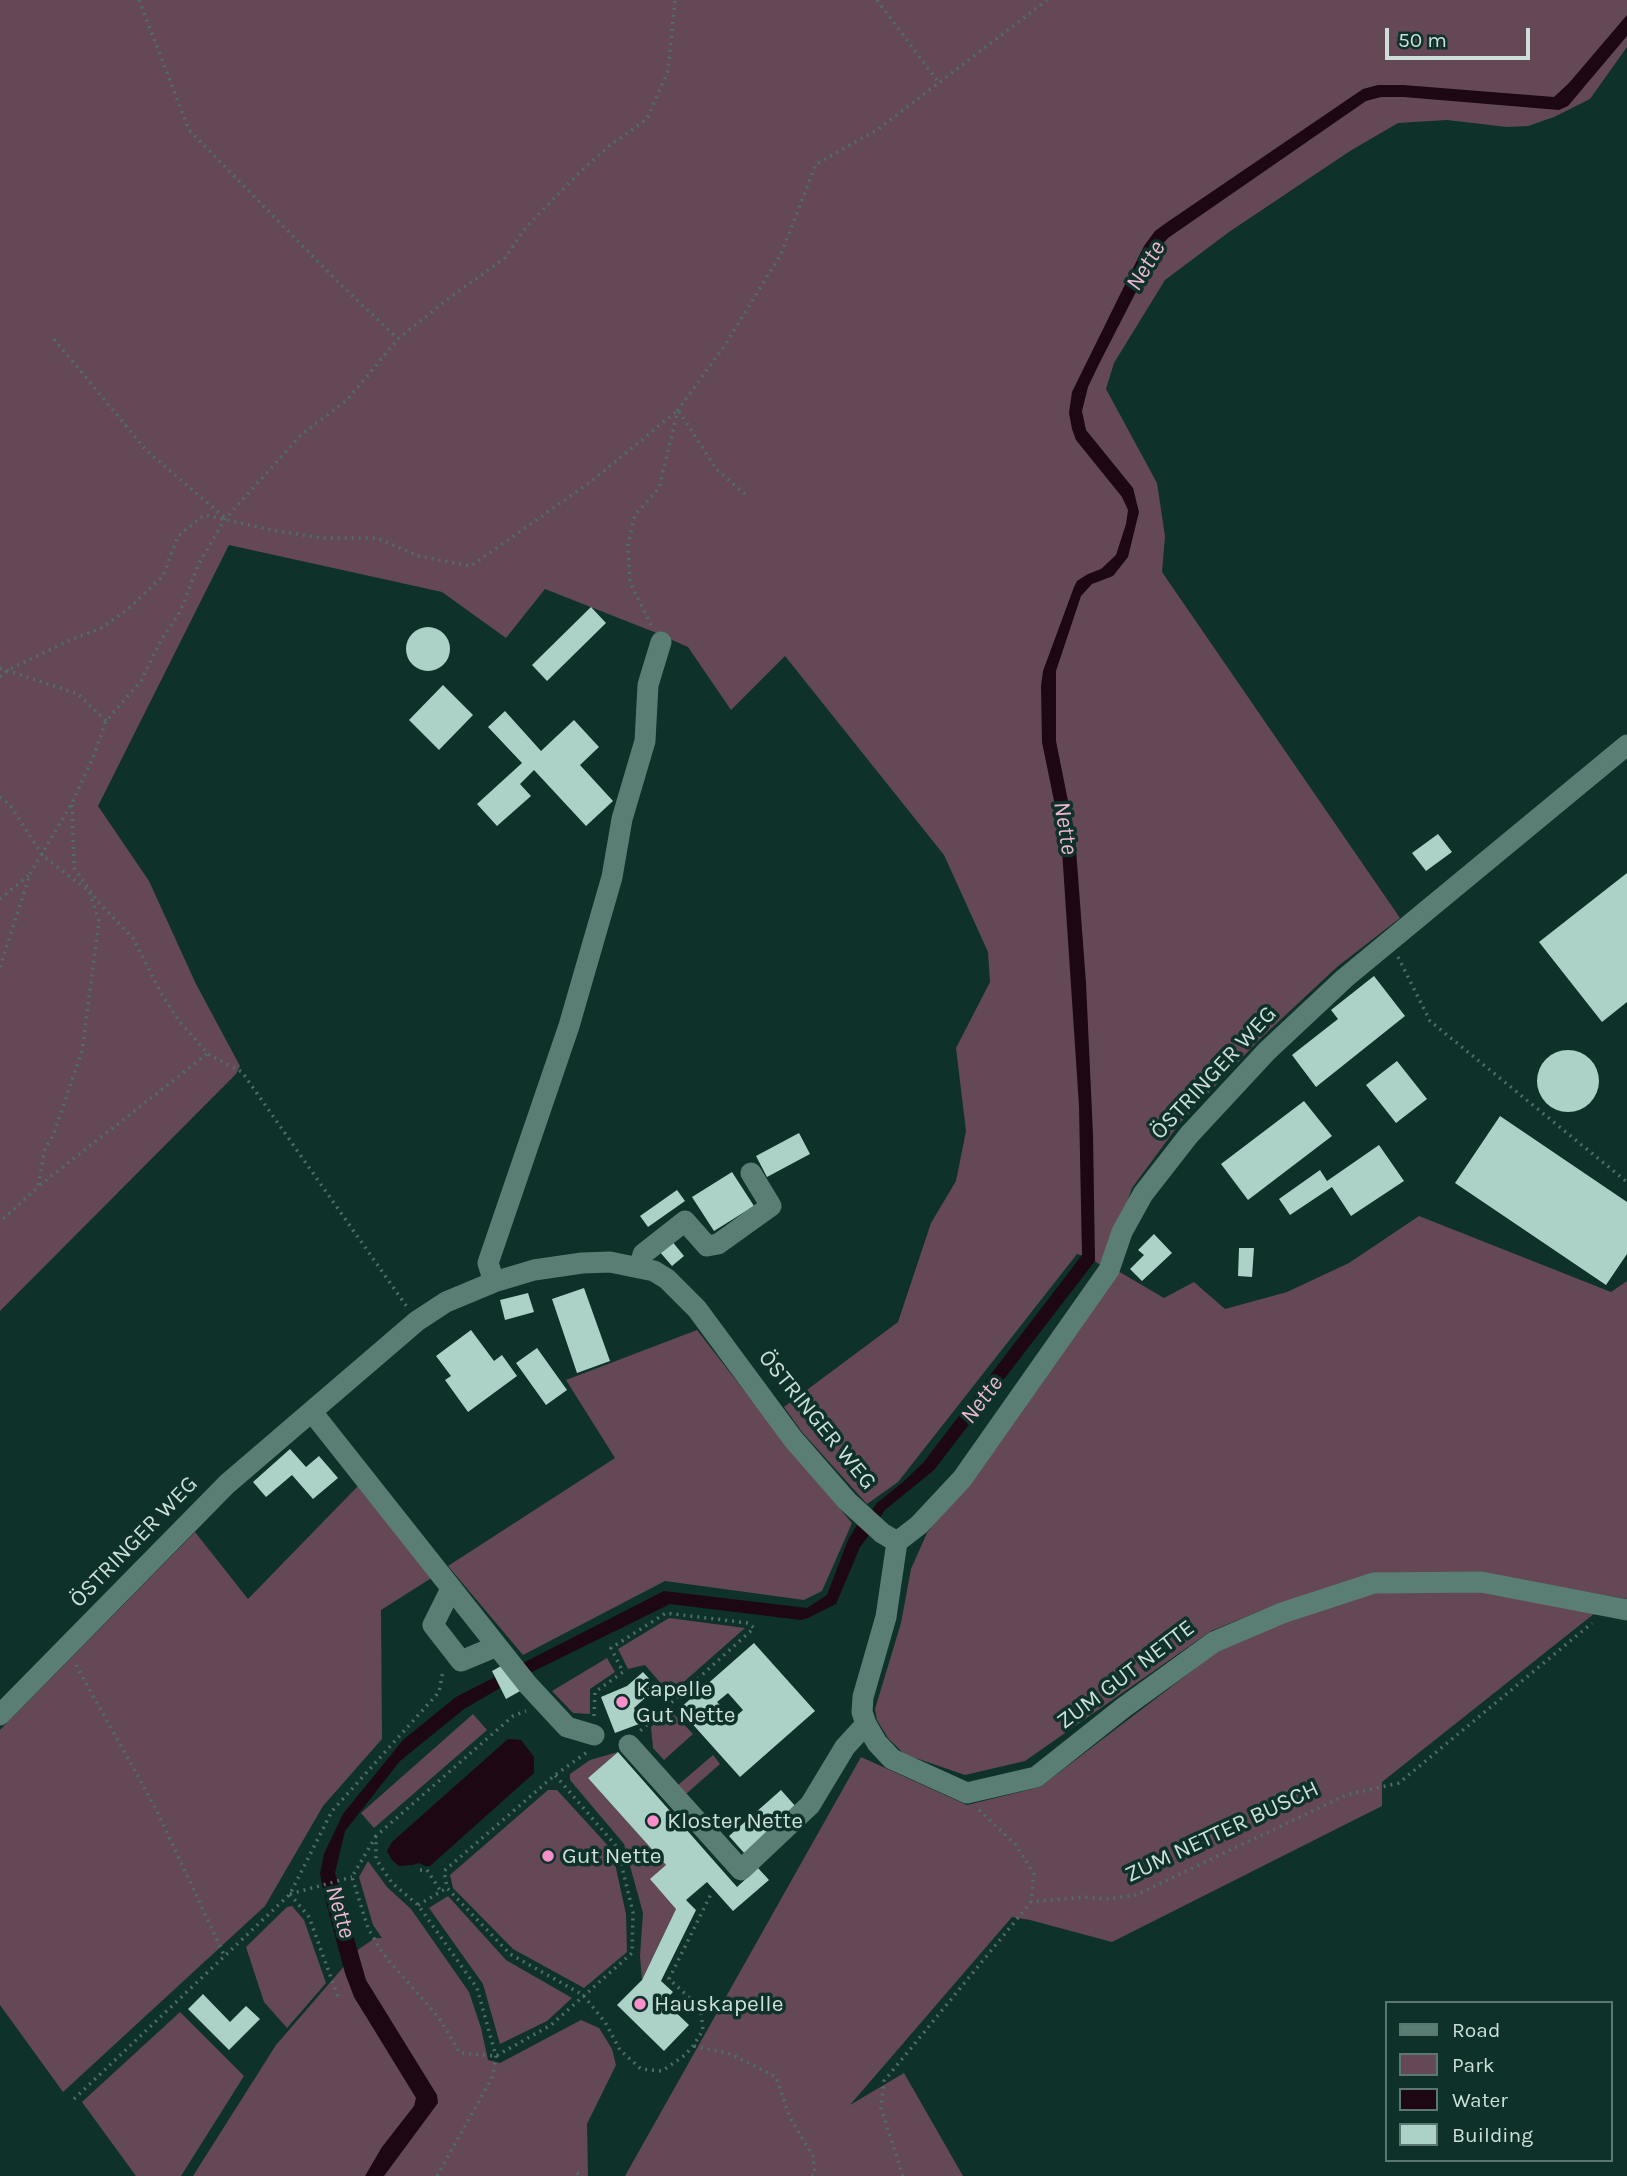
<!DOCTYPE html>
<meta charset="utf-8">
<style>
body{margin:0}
#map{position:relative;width:1627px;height:2176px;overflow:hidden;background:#0e312a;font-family:Karla,sans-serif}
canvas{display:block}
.legend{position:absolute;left:1385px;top:2001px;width:228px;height:161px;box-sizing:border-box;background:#0e312a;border:2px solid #5a7770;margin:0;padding:9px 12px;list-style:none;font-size:21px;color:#ccdfd9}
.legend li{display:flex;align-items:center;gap:14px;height:35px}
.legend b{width:35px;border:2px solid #5a7770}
.scale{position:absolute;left:1385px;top:28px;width:145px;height:32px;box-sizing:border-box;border:4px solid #ccdfd9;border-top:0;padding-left:9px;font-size:21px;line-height:24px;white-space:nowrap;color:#ccdfd9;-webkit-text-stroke:5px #0e312a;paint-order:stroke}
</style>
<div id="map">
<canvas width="1627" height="2176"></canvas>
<ul class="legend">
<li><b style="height:9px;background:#5a7e74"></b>Road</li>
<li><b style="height:19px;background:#644856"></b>Park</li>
<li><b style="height:19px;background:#1c0713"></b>Water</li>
<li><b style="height:19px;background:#acd2c7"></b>Building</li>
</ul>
<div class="scale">50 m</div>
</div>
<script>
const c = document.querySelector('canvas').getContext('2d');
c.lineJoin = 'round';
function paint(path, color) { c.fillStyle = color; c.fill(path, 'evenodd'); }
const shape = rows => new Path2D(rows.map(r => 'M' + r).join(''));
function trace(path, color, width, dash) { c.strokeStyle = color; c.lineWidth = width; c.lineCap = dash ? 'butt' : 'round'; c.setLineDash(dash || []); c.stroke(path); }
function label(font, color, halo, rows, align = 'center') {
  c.font = font + ' Karla,sans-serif'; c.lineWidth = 7; c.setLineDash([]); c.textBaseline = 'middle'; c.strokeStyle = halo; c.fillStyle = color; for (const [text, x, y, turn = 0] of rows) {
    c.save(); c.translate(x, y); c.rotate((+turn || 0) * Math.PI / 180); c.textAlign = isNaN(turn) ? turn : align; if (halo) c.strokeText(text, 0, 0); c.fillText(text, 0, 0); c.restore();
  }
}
const green = shape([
 [0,0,1627,0,1627,47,1590,99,1554,117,1528,126,1507,127,1447,120,1398,123,1350,151,1229,232,1165,280,1114,363,1106,389,1157,483,1165,536,1162,572,1400,918,1337,967,1260,1039,1180,1123,1132,1188,1105,1268,1090,1258,1077,1254,898,1482,867,1504,802,1432,784,1407,898,1322,931,1223,956,1181,966,1131,956,1048,990,982,988,952,944,855,785,656,731,710,688,647,654,632,545,589,506,638,442,592,229,545,98,806,149,881,196,984,240,1066,236,1074,0,1311],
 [1419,1216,1611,1292,1627,1281,1627,1599,1477,1572,1282,1602,1211,1631,1025,1761,965,1775,904,1754,888,1738,877,1720,875,1709,901,1623,911,1569,927,1533,965,1485,1118,1271,1164,1298,1194,1282,1225,1309,1287,1292,1349,1263],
 [697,1330,784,1442,852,1523,822,1591,804,1600,665,1581,523,1655,448,1566,615,1458,566,1380],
 [358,1486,433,1577,381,1610,382,1739,323,1806,265,1906,63,2092,0,2005,0,1730,195,1532,248,1599],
 [1482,1591,1595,1613,1382,1782,1382,1806,1112,1942,1030,1920,1012,1917,850,2105,904,2073,963,2176,625,2176,861,1757,967,1805,1040,1787,1218,1651,1286,1621,1379,1592],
 [669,1618,745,1628,670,1694,645,1665,628,1669,618,1649],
 [607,1658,615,1672,590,1689,590,1714,573,1713,552,1691],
 [670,1710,693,1734,664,1760,653,1748,651,1727],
 [473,1714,487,1730,374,1828,361,1813],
 [618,1752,588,1778,666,1865,676,1909,642,1980,640,1956,643,1913,624,1844,570,1780,570,1774,590,1760],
 [713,1755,720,1764,686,1794,678,1785],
 [548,1790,557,1790,612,1850,626,1914,627,1952,584,1988,513,1949,453,1888,450,1875],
 [368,1861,387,1887,411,1909,469,1992,481,2028,488,2060,500,2063,581,2020,599,2028,612,2049,616,2065,587,2124,588,2176,193,2176,276,2045,359,1949,375,1938,382,1938,373,1925,359,1877],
 [448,1896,506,1960,572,1998,547,2021,500,2044,483,1984,429,1908],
 [292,1906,304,1920,326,1983,287,2028,264,2002,246,1947,287,1907],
 [180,2012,244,2076,181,2176,136,2176,82,2102]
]);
const water = shape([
 [1627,15,1627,36,1568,106,1559,110,1404,97,1381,97,1366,101,1168,238,1158,249,1099,364,1088,387,1082,411,1086,430,1133,488,1139,512,1128,557,1113,576,1092,584,1081,596,1056,671,1056,741,1075,836,1086,983,1093,1135,1095,1261,934,1470,885,1510,878,1521,869,1514,877,1503,903,1482,923,1463,1082,1255,1079,1106,1061,835,1042,742,1041,686,1043,671,1074,587,1077,581,1088,574,1101,569,1116,555,1126,524,1128,510,1122,497,1076,440,1072,429,1069,413,1072,392,1144,246,1155,231,1166,223,1363,89,1378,85,1403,85,1554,97,1569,83],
 [857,1525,870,1534,860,1547,836,1604,808,1618,801,1620,670,1604,528,1674,521,1664,664,1591,807,1608,827,1595,848,1540],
 [495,1677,500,1688,464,1709,400,1761,345,1831,335,1873,366,1980,437,2095,438,2103,384,2176,365,2176,382,2147,414,2106,416,2098,354,1997,345,1973,326,1902,320,1874,324,1854,343,1814,403,1740,456,1697],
 [508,1739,521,1740,534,1757,534,1773,430,1866,425,1866,419,1863,413,1865,399,1866,392,1860,387,1851,392,1842]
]);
const building = shape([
 [591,607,606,623,547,681,532,665],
 '406 649a22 22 0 1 1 44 0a22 22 0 1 1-44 0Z',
 [443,685,473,715,439,750,409,720],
 [505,711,541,751,574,720,599,747,580,765,613,801,586,826,534,770,520,784,531,796,497,826,477,804,522,763,488,727],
 [1438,834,1452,852,1426,871,1412,853],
 [1627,873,1627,1002,1602,1022,1539,942],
 [1374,976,1405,1016,1316,1087,1292,1055,1338,1019,1331,1010],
 '1537 1081a31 31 0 1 1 62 0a31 31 0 1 1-62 0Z',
 [1397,1061,1427,1099,1396,1123,1366,1085],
 [1304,1101,1332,1136,1248,1200,1221,1164],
 [1500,1116,1627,1202,1627,1254,1606,1285,1455,1183],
 [799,1133,810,1154,767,1177,756,1156],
 [1379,1145,1404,1181,1351,1216,1332,1187,1290,1215,1279,1199,1320,1170,1327,1181],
 [732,1172,754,1206,714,1231,692,1197],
 [677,1190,685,1201,648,1227,640,1216],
 [1154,1234,1172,1253,1142,1281,1130,1269,1144,1255,1138,1250],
 [671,1240,684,1256,672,1266,659,1251],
 [1239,1248,1254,1248,1252,1277,1238,1276],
 [584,1288,610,1361,577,1373,552,1299],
 [528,1293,534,1312,505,1320,500,1300],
 [471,1330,494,1361,502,1355,517,1376,468,1412,445,1380,451,1376,436,1356],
 [537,1348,567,1390,546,1405,516,1363],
 [290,1449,306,1467,319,1456,338,1478,313,1499,292,1475,266,1497,253,1482],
 [754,1643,815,1711,740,1777,679,1709],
 [728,1693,743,1710,733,1719,717,1702],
 [503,1665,522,1690,506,1699,492,1671],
 [643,1672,657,1687,634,1708,639,1724,615,1733,601,1697,627,1686],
 [618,1752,737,1887,758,1868,769,1880,733,1911,707,1882,686,1900,696,1910,661,1981,673,1992,664,2001,689,2025,664,2051,617,2005,642,1980,676,1909,650,1879,666,1865,588,1778],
 [781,1790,797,1808,745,1854,729,1836],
 [203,1994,230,2022,246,2006,260,2019,229,2050,188,2009]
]);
const path = shape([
 [139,0,189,130,338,282,398,339],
 [877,0,939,83],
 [54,339,146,450,224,517],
 [651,625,630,582,628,544,635,515,659,488,678,410,725,345,781,254,816,164,877,130,1047,0],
 [0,668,78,694,106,721],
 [0,677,8,670,70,640,101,628,127,610,163,576,178,536,204,515,272,530,322,538,377,538,418,556,471,566,593,480,678,410,717,470,745,494],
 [0,797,10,805,43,856,89,891,99,921,82,1051,53,1136,45,1148,38,1187,0,1222],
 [72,805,74,868,99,903,133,938,161,993,179,1021,208,1054,242,1072,407,1307],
 [0,899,29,875],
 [1398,957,1430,1021,1627,1182],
 [0,967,30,874,72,803,94,755,106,721,141,681,161,640,180,612,199,563,225,519,302,434,347,400,398,339,449,298,505,258,526,227,581,171,609,146,647,119,668,71,675,0],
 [40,1185,207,1054],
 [76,1665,156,1809,225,1957],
 [594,1716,595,1692,623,1672,611,1648,666,1613,748,1623,754,1628,640,1731],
 [586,1753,555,1775,444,1871,447,1888,510,1954,583,1995,605,2022,620,2050,641,2069,662,2071,685,2055,693,2046,703,2030,701,2013,692,2000,669,1979,711,1894],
 [979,1810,1016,1845,1034,1874,1031,1902],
 [376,1836,352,1877,368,1928,383,1954,439,2018,460,2053,496,2056,551,2025,632,1953,633,1912,617,1847,555,1775],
 [420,1870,427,1870,442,1893],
 [290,1894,309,1917,338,1997],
 [290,1894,352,1877],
 [418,1905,447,1888],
 [694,2046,731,2054,776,2077,790,2118,813,2156,815,2173,812,2176],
 [74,2099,290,1894,332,1811,439,1692,443,1671],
 [577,2173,581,2176],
 [437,2176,493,2076,496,2056,477,1988,418,1905,392,1883,376,1859,376,1836,513,1716,526,1711],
 [903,2176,881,2108,884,2081,1031,1902,1083,1897,1109,1899,1136,1895,1346,1795,1399,1783,1592,1623]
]);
const minor = shape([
 [640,1266,643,1254,685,1221,707,1246,718,1244,771,1206,751,1173],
 [494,1282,488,1263,569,1026,612,877,622,819,645,741,648,685,661,642],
 [312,1412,528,1685,567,1727,594,1735],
 [897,1542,919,1525,962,1479,1109,1270,1122,1232,1143,1194,1189,1135,1267,1051,1345,978,1627,745],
 [897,1542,886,1617,863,1697,862,1712,866,1724,877,1743,892,1759,967,1793,1036,1777,1123,1708,1214,1642,1282,1613,1374,1583,1481,1582,1627,1610],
 [451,1589,433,1625,461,1661,497,1646],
 [0,1715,227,1484,417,1321,446,1302,494,1282,534,1270,582,1263,610,1262,654,1271,667,1279,697,1309,793,1439,847,1501,882,1533,897,1542],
 [629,1745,741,1870,810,1805,845,1747,866,1724]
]);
const markers = [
 [622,1702,7,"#f98fca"],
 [653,1821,7,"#f98fca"],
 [548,1856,7,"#f98fca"],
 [640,2004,7,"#f98fca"]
];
const streetNames = [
 ["ÖSTRINGER WEG",1214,1073,-47],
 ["ÖSTRINGER WEG",817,1420,51],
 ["ÖSTRINGER WEG",134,1542,-46],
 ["ZUM GUT NETTE",1126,1675,-37],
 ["ZUM NETTER BUSCH",1222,1832,-25]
];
const poiNames = [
 ["Kapelle",636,1689],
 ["Gut Nette",636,1715],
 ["Kloster Nette",667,1821],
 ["Gut Nette",562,1856],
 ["Hauskapelle",654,2004]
];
const waterNames = [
 ["Nette",1146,266,-59],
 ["Nette",1065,828,81],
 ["Nette",982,1400,-53],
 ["Nette",340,1912,74]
];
paint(green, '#644856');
paint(water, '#1c0713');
paint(building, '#acd2c7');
trace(path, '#506d66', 3.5, [2, 5]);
trace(minor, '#5a7e74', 21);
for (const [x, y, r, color] of markers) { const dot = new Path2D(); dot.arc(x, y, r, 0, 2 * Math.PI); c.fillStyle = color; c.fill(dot); trace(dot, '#0e312a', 2.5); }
label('23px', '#ccdfd9', '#0e312a', streetNames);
label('23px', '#ccdfd9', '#0e312a', poiNames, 'left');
label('italic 24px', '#eeb6d3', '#0e312a', waterNames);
</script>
